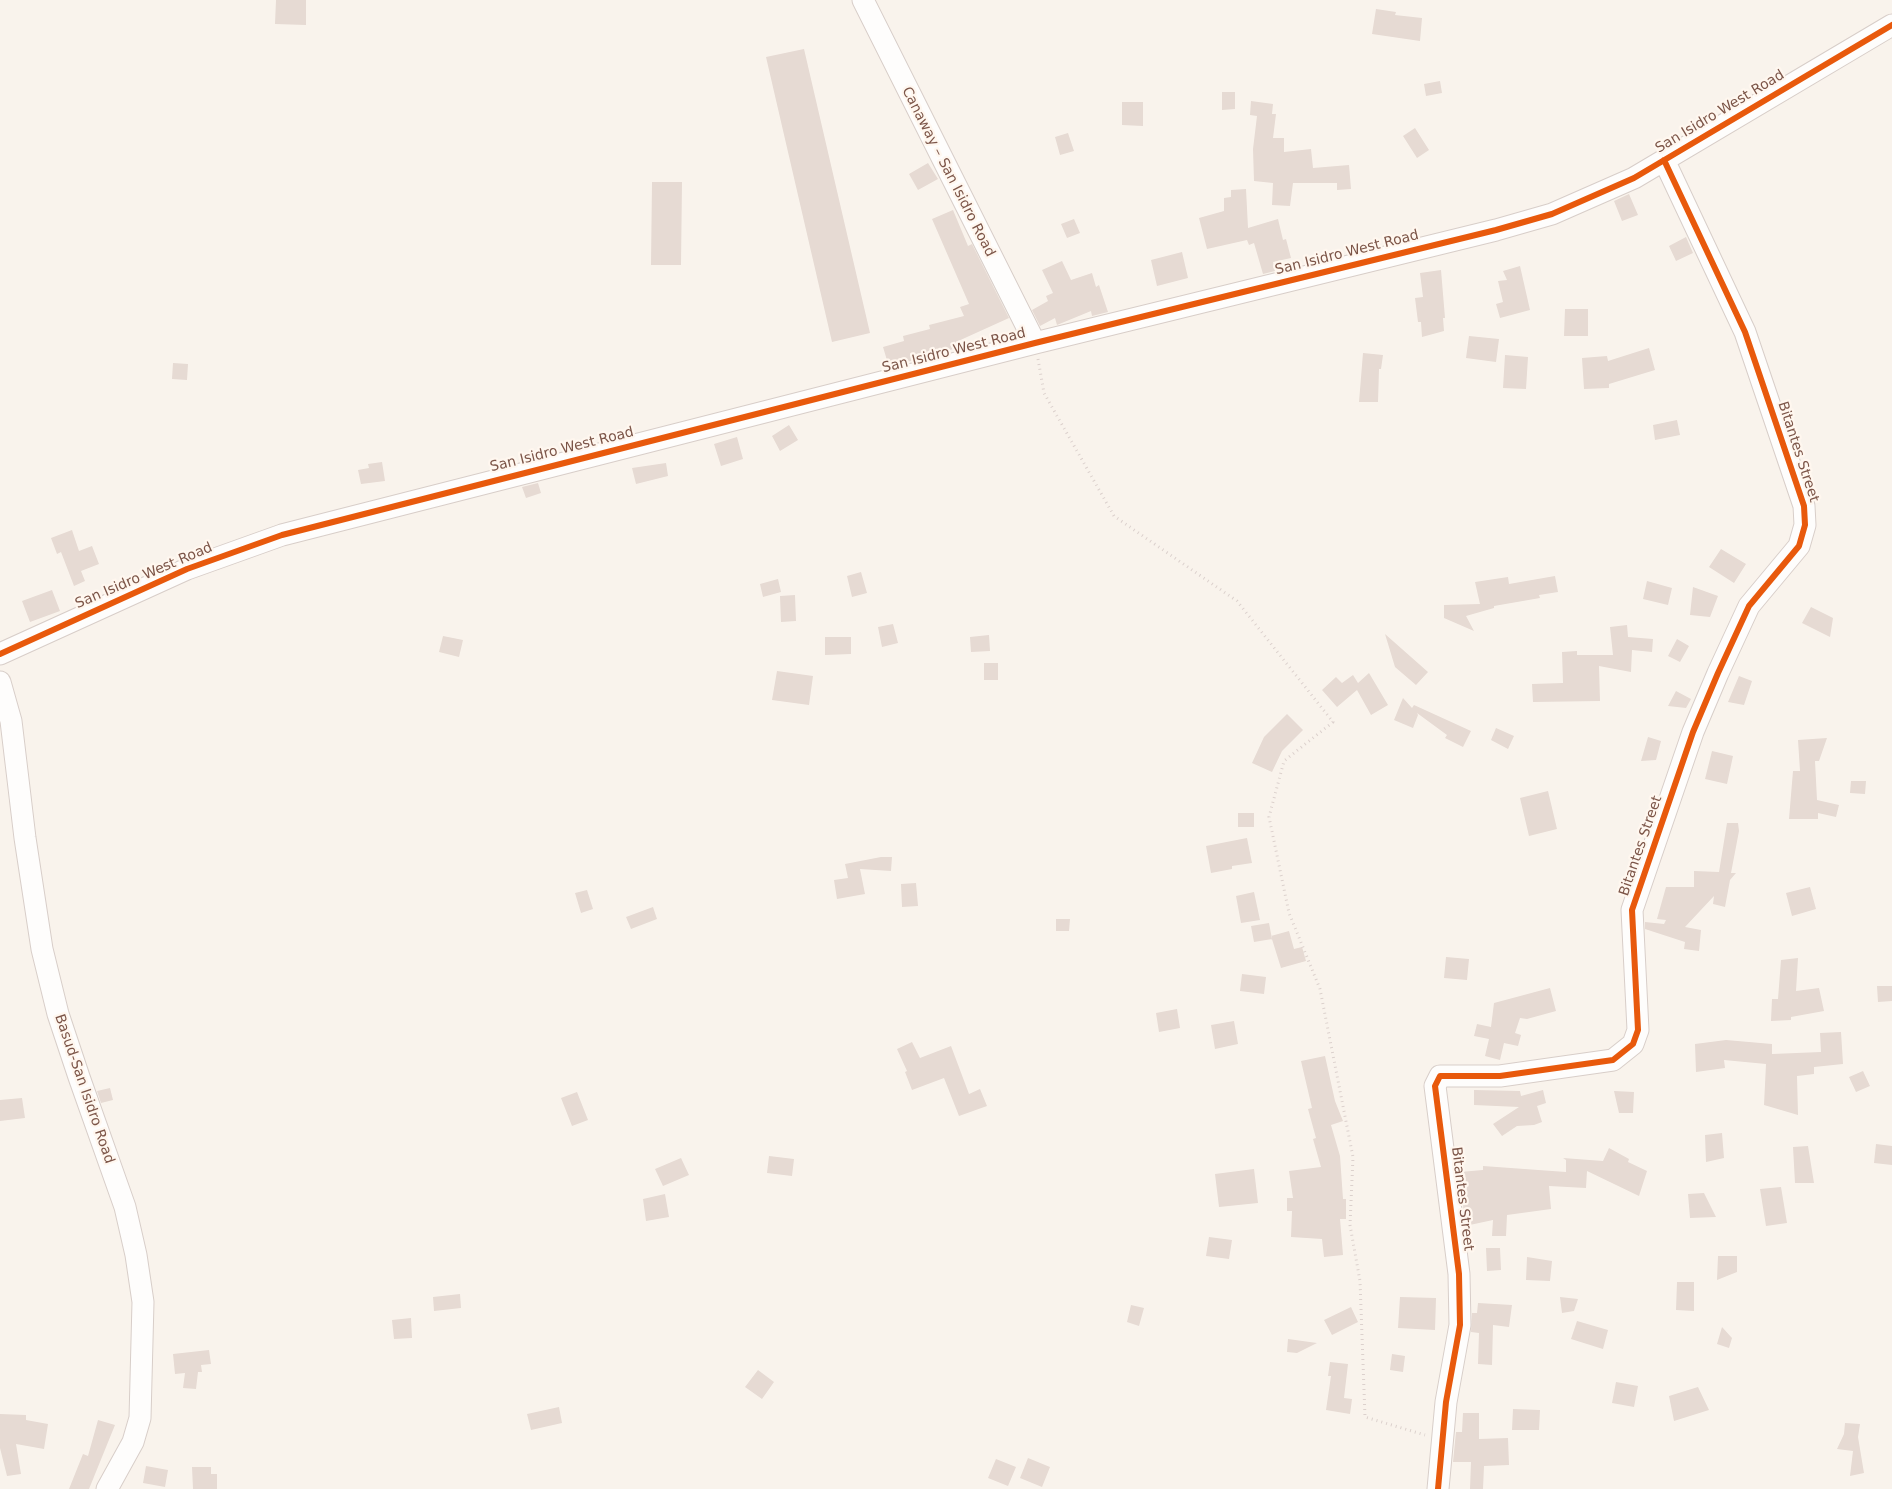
<!DOCTYPE html>
<meta charset="utf-8">
<style>
body{margin:0}
canvas{display:block;background:#f9f3ec}
</style>
<canvas width="1892" height="1489"></canvas>
<script>
const c = document.querySelector('canvas').getContext('2d');
c.lineJoin = 'round';
function paint(path, color) { c.fillStyle = color; c.fill(path, 'evenodd'); }
const shape = rows => new Path2D(rows.map(r => 'M' + r).join(''));
function trace(path, color, width, dash) { c.strokeStyle = color; c.lineWidth = width; c.lineCap = dash ? 'butt' : 'round'; c.setLineDash(dash || []); c.stroke(path); }
function label(font, color, halo, rows, align = 'center') {
  c.font = font + ' "DejaVu Sans",sans-serif'; c.lineWidth = 4.5; c.setLineDash([]); c.textBaseline = 'middle'; c.strokeStyle = halo; c.fillStyle = color; for (const [text, x, y, turn = 0] of rows) {
    c.save(); c.translate(x, y); c.rotate((+turn || 0) * Math.PI / 180); c.textAlign = isNaN(turn) ? turn : align; if (halo) c.strokeText(text, 0, 0); c.fillText(text, 0, 0); c.restore();
  }
}
const building = shape([
 [276,0,306,0,306,25,275,24],
 [1376,9,1396,12,1395,15,1422,18,1420,41,1372,34],
 [804,49,870,333,832,342,766,57],
 [1440,81,1442,93,1426,96,1424,84],
 [1222,92,1235,92,1235,109,1222,110],
 [1251,101,1273,104,1272,114,1276,114,1273,138,1284,138,1284,152,1311,149,1313,168,1349,165,1351,189,1337,190,1337,183,1293,183,1290,206,1272,205,1273,183,1254,181,1253,149,1257,116,1250,115],
 [1122,102,1143,102,1143,126,1122,125],
 [1415,128,1429,150,1417,158,1403,136],
 [1068,133,1074,151,1060,155,1055,137],
 [928,163,938,179,918,190,909,174],
 [652,182,682,182,681,265,651,265],
 [1246,189,1248,228,1278,219,1283,240,1286,239,1291,258,1273,262,1275,271,1263,274,1254,243,1249,245,1247,240,1207,249,1199,218,1224,211,1224,198,1231,197,1231,190],
 [1629,194,1638,215,1622,221,1614,201],
 [953,210,968,246,972,244,1009,318,956,342,957,348,889,367,883,347,904,341,903,336,930,329,929,325,964,316,960,307,969,304,932,219],
 [1074,219,1080,233,1067,238,1061,224],
 [1686,237,1693,253,1676,261,1669,246],
 [1182,252,1188,278,1157,286,1151,260],
 [1062,261,1071,280,1092,273,1096,287,1099,285,1108,312,1092,316,1091,311,1057,325,1055,318,1040,326,1032,310,1048,301,1046,296,1053,293,1042,270],
 [1520,266,1530,310,1500,318,1496,304,1503,302,1498,281,1507,280,1503,271],
 [1441,270,1445,318,1443,318,1444,331,1422,337,1421,322,1418,322,1415,298,1423,297,1420,273],
 [1565,309,1588,309,1588,336,1564,336],
 [1469,336,1499,339,1496,362,1466,358],
 [1649,348,1655,370,1609,384,1609,388,1584,389,1582,358,1607,356,1608,361],
 [1363,353,1383,355,1381,369,1379,369,1378,402,1359,402],
 [1505,355,1528,357,1526,389,1503,388],
 [173,363,188,364,187,380,172,379],
 [1677,420,1680,435,1655,440,1653,425],
 [789,425,798,440,780,451,772,436],
 [737,437,743,459,721,466,714,444],
 [382,462,385,481,361,484,358,470,369,468,368,464],
 [666,463,668,476,636,484,632,468],
 [538,483,541,493,526,498,522,487],
 [72,530,79,551,92,546,99,564,81,571,85,581,74,586,61,552,57,554,51,538],
 [1721,549,1746,564,1734,583,1709,567],
 [861,572,867,593,852,597,847,576],
 [1555,576,1558,592,1539,595,1540,598,1494,606,1494,608,1466,616,1474,631,1444,618,1444,605,1480,604,1475,582,1508,577,1509,584],
 [778,579,781,592,763,597,760,584],
 [1647,581,1672,588,1668,605,1643,599],
 [1693,587,1718,596,1710,617,1690,615],
 [52,590,60,611,30,622,22,601],
 [795,595,796,621,781,622,780,596],
 [1811,607,1833,618,1830,637,1802,623],
 [893,624,898,643,882,647,878,627],
 [1627,625,1628,637,1653,639,1652,652,1632,650,1631,672,1599,666,1600,701,1533,702,1532,684,1563,683,1562,652,1577,651,1577,655,1613,655,1610,627],
 [1385,634,1428,672,1416,685,1395,667],
 [989,635,990,651,971,652,970,637],
 [443,636,463,640,459,657,439,652],
 [825,637,851,637,851,654,825,655],
 [1677,639,1689,646,1680,662,1668,656],
 [984,663,998,663,998,680,984,680],
 [777,671,813,676,809,705,772,700],
 [1369,673,1388,705,1371,715,1357,690,1337,707,1322,690,1336,677,1342,683,1353,675,1358,683],
 [1739,676,1752,681,1744,705,1728,702],
 [1676,691,1691,699,1686,708,1668,706],
 [1403,698,1412,708,1414,705,1471,731,1463,747,1445,738,1447,735,1417,713,1418,715,1413,728,1394,720],
 [1287,714,1303,730,1282,751,1272,772,1252,763,1264,737],
 [1496,728,1514,736,1508,749,1491,740],
 [1648,737,1661,741,1656,760,1641,761],
 [1827,738,1819,761,1815,761,1817,800,1839,805,1836,817,1818,813,1818,819,1789,819,1793,771,1800,771,1798,740],
 [1712,751,1733,756,1727,784,1705,779],
 [1851,781,1866,781,1865,794,1850,793],
 [1548,791,1557,829,1529,836,1520,798],
 [1238,813,1254,813,1254,827,1238,827],
 [1727,823,1738,823,1739,831,1731,873,1736,873,1730,880,1725,907,1713,904,1714,896,1685,927,1701,930,1699,951,1684,949,1685,942,1645,929,1645,922,1664,924,1666,920,1657,919,1666,887,1694,887,1694,871,1719,872],
 [1247,838,1252,863,1232,866,1232,869,1211,873,1206,846],
 [881,857,892,857,891,871,860,869,865,894,837,899,834,880,848,878,845,864],
 [916,883,918,906,902,907,901,884],
 [1810,887,1816,909,1792,916,1786,893],
 [587,890,593,909,581,913,575,893],
 [1254,892,1260,920,1241,923,1236,896],
 [653,907,657,919,631,929,626,917],
 [1056,919,1070,919,1069,931,1056,931],
 [1269,923,1272,939,1254,942,1251,926],
 [1289,931,1294,949,1302,947,1306,961,1281,968,1271,936],
 [1446,957,1469,959,1467,980,1444,978],
 [1798,958,1796,991,1819,988,1824,1011,1791,1017,1791,1020,1771,1021,1772,999,1778,999,1781,960],
 [1242,974,1266,977,1264,994,1240,991],
 [1877,986,1892,986,1892,1001,1878,1002],
 [1550,988,1556,1011,1527,1019,1520,1018,1515,1033,1521,1035,1518,1046,1504,1043,1500,1060,1485,1056,1489,1039,1474,1036,1477,1024,1491,1027,1494,1003],
 [1177,1009,1180,1028,1159,1032,1156,1013],
 [1234,1021,1238,1044,1215,1049,1211,1025],
 [1841,1032,1843,1064,1814,1067,1814,1074,1797,1076,1798,1115,1764,1105,1766,1064,1724,1060,1725,1068,1696,1072,1695,1044,1726,1040,1772,1044,1772,1054,1821,1052,1820,1033],
 [912,1042,920,1058,951,1046,969,1094,980,1089,987,1106,959,1116,944,1078,912,1090,905,1072,907,1071,897,1049],
 [1325,1056,1335,1101,1343,1121,1331,1125,1340,1156,1343,1199,1346,1199,1346,1219,1340,1219,1343,1255,1324,1257,1322,1239,1291,1237,1292,1211,1287,1211,1287,1198,1293,1198,1289,1171,1321,1167,1313,1139,1316,1138,1308,1109,1312,1108,1301,1061],
 [1863,1071,1870,1086,1856,1092,1849,1077],
 [110,1088,113,1100,101,1103,97,1091],
 [1474,1090,1520,1091,1521,1096,1543,1090,1546,1103,1537,1106,1542,1122,1534,1125,1517,1126,1502,1136,1493,1124,1519,1107,1474,1105],
 [1614,1091,1634,1092,1633,1113,1619,1113],
 [577,1092,588,1120,572,1126,561,1098],
 [22,1098,25,1118,0,1121,0,1100],
 [1722,1133,1724,1158,1706,1162,1705,1135],
 [1876,1144,1892,1146,1892,1165,1874,1163],
 [1808,1146,1814,1183,1795,1183,1793,1147],
 [1609,1148,1629,1159,1628,1162,1647,1171,1639,1196,1587,1171,1586,1188,1549,1186,1551,1209,1507,1215,1506,1236,1492,1236,1493,1220,1465,1226,1460,1172,1483,1170,1483,1166,1566,1172,1566,1160,1563,1158,1603,1161],
 [769,1156,794,1159,792,1176,767,1173],
 [681,1158,689,1175,663,1186,655,1169],
 [1254,1169,1258,1203,1219,1207,1215,1174],
 [1781,1187,1787,1223,1766,1226,1760,1189],
 [1704,1193,1716,1217,1690,1218,1688,1194],
 [665,1194,669,1217,646,1221,643,1199],
 [1209,1237,1232,1240,1229,1259,1206,1256],
 [1486,1248,1500,1248,1501,1270,1487,1271],
 [1718,1256,1737,1256,1737,1272,1717,1280],
 [1527,1257,1552,1261,1550,1281,1526,1280],
 [1677,1282,1694,1282,1694,1311,1676,1310],
 [460,1294,461,1308,434,1311,433,1297],
 [1400,1297,1436,1298,1435,1330,1398,1328],
 [1560,1297,1578,1299,1574,1311,1562,1313],
 [1478,1303,1512,1305,1509,1327,1493,1325,1492,1365,1478,1364,1479,1333,1471,1332,1472,1313,1477,1313],
 [1131,1305,1144,1308,1139,1326,1127,1322],
 [1351,1307,1358,1322,1332,1335,1324,1320],
 [411,1318,412,1338,394,1339,392,1320],
 [1577,1321,1608,1330,1603,1349,1571,1339],
 [1722,1327,1732,1338,1729,1348,1717,1344],
 [1288,1339,1317,1343,1297,1353,1287,1352],
 [209,1350,211,1364,201,1365,202,1372,198,1372,196,1389,183,1388,185,1373,175,1374,173,1354],
 [1392,1354,1405,1356,1403,1372,1390,1370],
 [1330,1362,1348,1364,1344,1398,1352,1399,1350,1414,1326,1410,1331,1376,1328,1376],
 [758,1370,774,1382,762,1399,745,1387],
 [1616,1382,1638,1386,1634,1407,1612,1403],
 [1698,1387,1709,1410,1674,1421,1669,1396],
 [559,1407,562,1423,531,1430,527,1414],
 [1513,1409,1540,1410,1539,1430,1512,1430],
 [1463,1413,1479,1413,1479,1439,1508,1438,1509,1465,1484,1466,1483,1489,1470,1489,1471,1462,1453,1462,1456,1432,1462,1432],
 [0,1414,26,1415,26,1420,48,1424,44,1449,16,1444,21,1474,7,1476,0,1448],
 [98,1420,115,1425,89,1489,69,1489,83,1454,88,1456],
 [1845,1423,1860,1424,1858,1437,1864,1473,1850,1476,1853,1451,1837,1449,1844,1434],
 [1028,1458,1050,1467,1042,1487,1020,1478],
 [996,1459,1016,1467,1008,1486,988,1478],
 [146,1466,168,1470,165,1487,143,1483],
 [192,1467,211,1467,211,1474,217,1474,217,1489,193,1489]
]);
const path = shape([
 [1038,359,1044,393,1114,516,1237,601,1333,722,1284,761,1269,817,1289,913,1320,989,1353,1157,1350,1225,1360,1281,1365,1417,1425,1435]
]);
const minor = shape([
 [863,0,1035,343],
 [0,654,187,569,282,535,1035,343,1496,230,1552,214,1634,178,1892,25],
 [0,682,11,721,25,838,42,949,58,1014,79,1077,125,1207,136,1255,143,1302,140,1418,133,1442,107,1489],
 [1438,1489,1446,1402,1460,1325,1459,1274,1435,1086,1440,1076,1500,1076,1613,1060,1633,1044,1638,1030,1632,910,1693,732,1718,673,1749,606,1799,546,1805,525,1804,506,1745,332,1664,160]
]);
const cycleway = shape([
 [0,654,187,569,282,535,1035,343,1496,230,1552,214,1634,178,1892,25],
 [1438,1489,1446,1402,1460,1325,1459,1274,1435,1086,1440,1076,1500,1076,1613,1060,1633,1044,1638,1030,1632,910,1693,732,1718,673,1749,606,1799,546,1805,525,1804,506,1745,332,1664,160]
]);
const streetNames = [
 ["San Isidro West Road",1720,112,-31],
 ["Canaway – San Isidro Road",948,172,63],
 ["San Isidro West Road",1347,253,-14],
 ["San Isidro West Road",954,351,-14],
 ["San Isidro West Road",562,450,-14],
 ["Bitantes Street",1798,452,72],
 ["San Isidro West Road",144,576,-23],
 ["Bitantes Street",1641,846,-71],
 ["Basud-San Isidro Road",84,1089,71],
 ["Bitantes Street",1462,1199,83]
];
paint(building, '#e6dad3');
trace(minor, '#d8cec9', 23);
trace(path, '#dcd1cd', 3, [1, 4]);
trace(minor, '#fefdfc', 21);
trace(cycleway, '#e8590c', 6);
label('14px', '#7c5548', '#fff7ef', streetNames);
</script>
